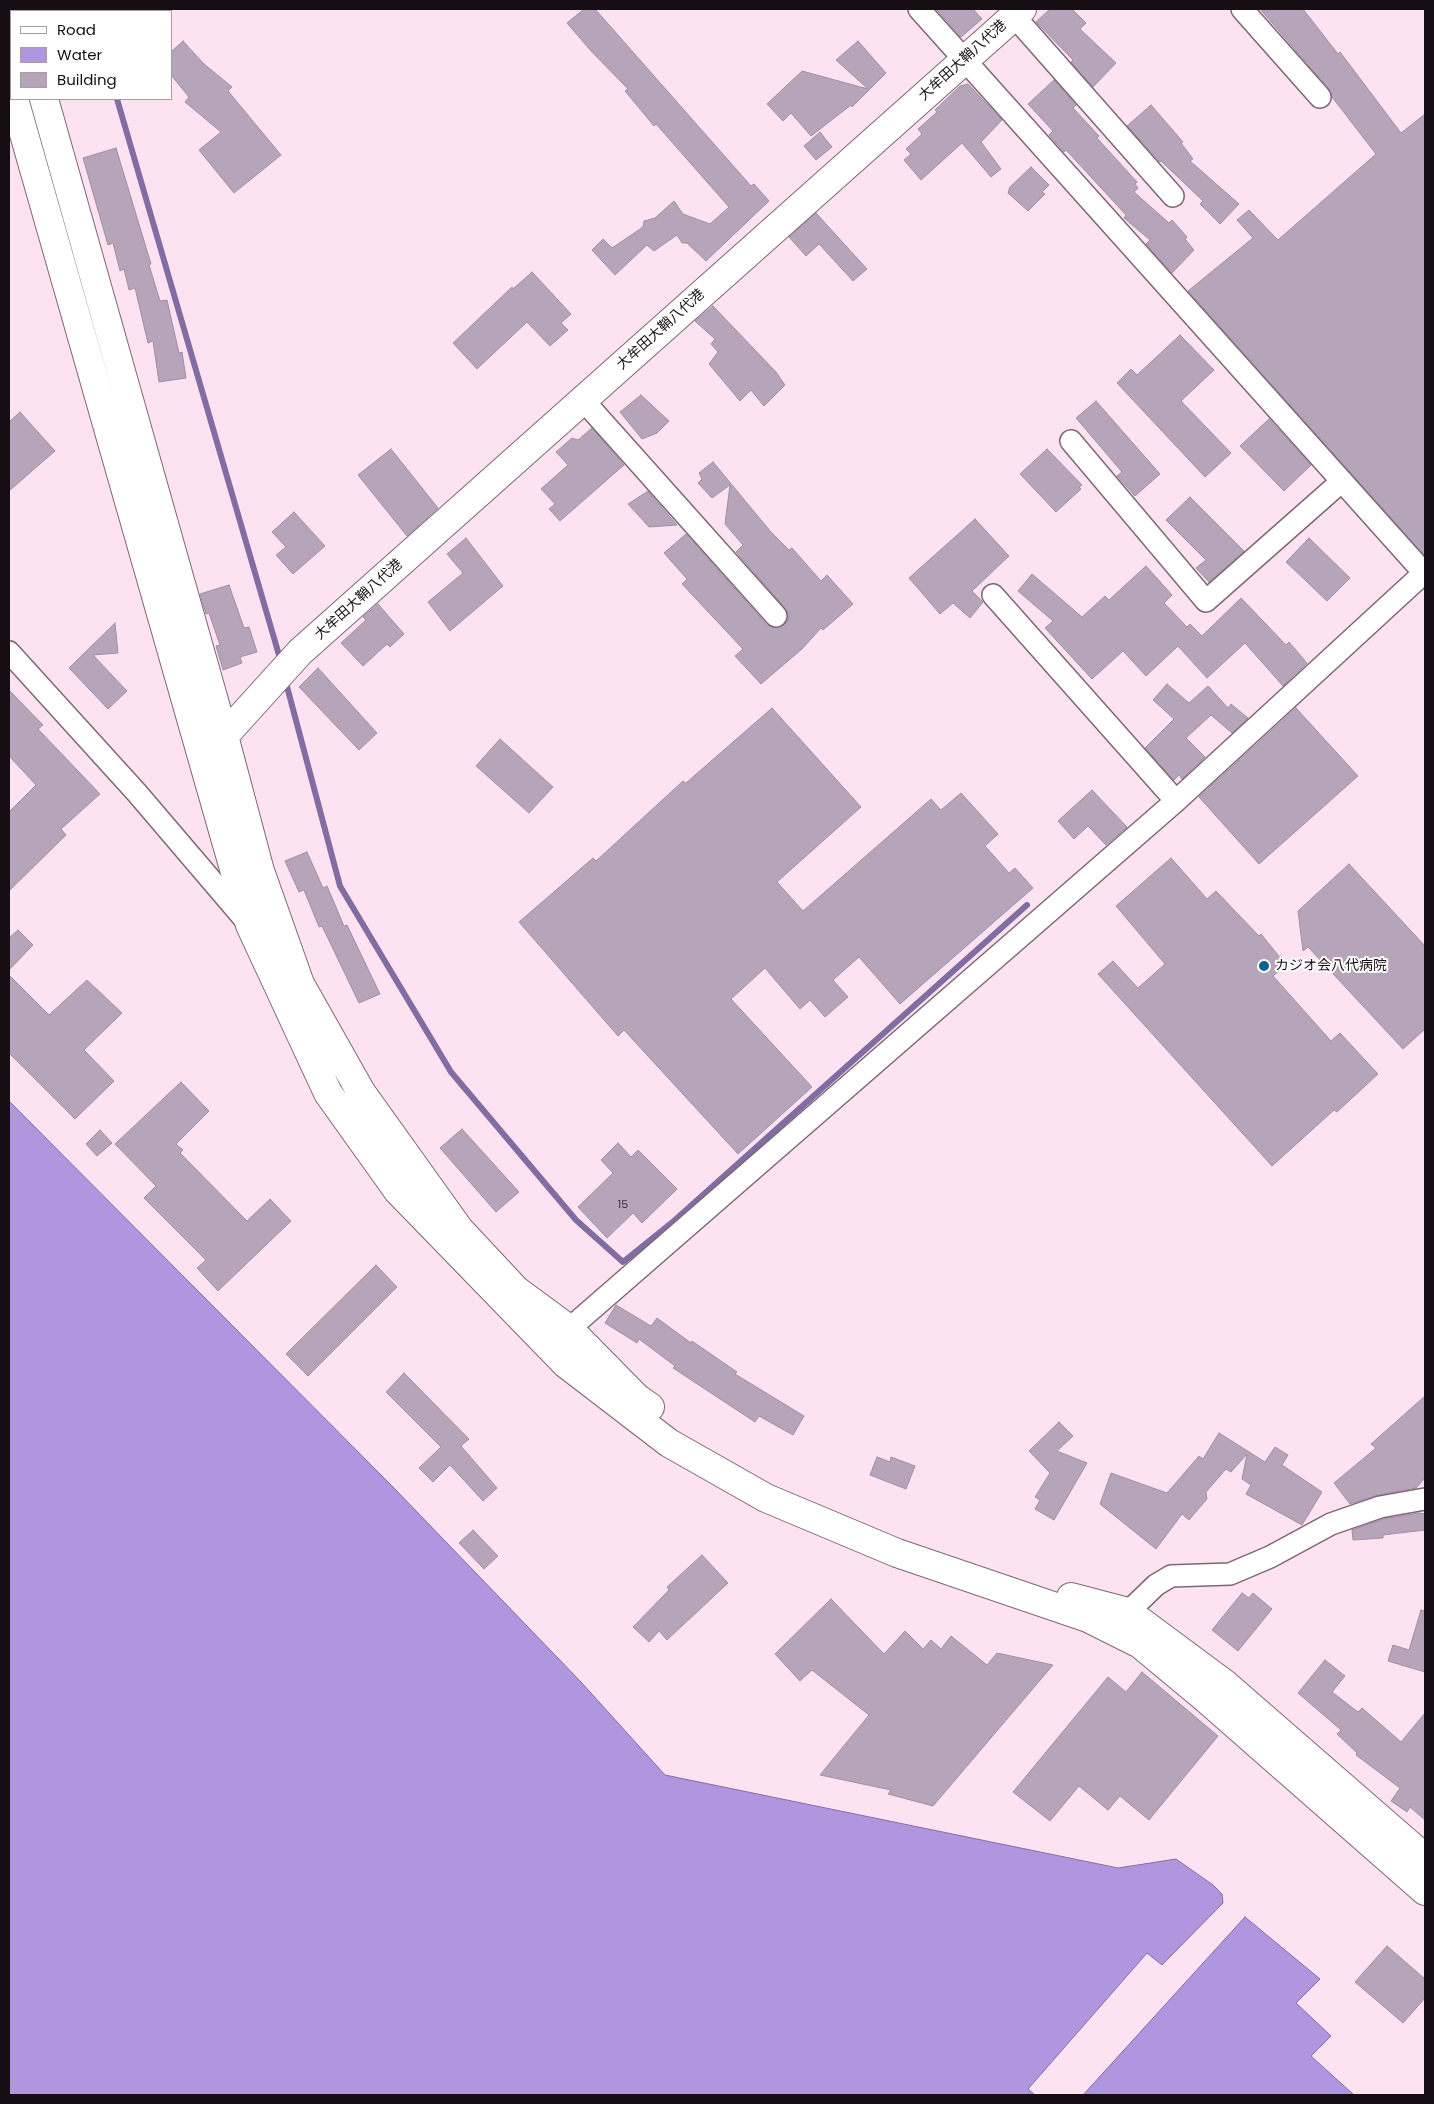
<!DOCTYPE html>
<meta charset="utf-8">
<style>
body{margin:0}
#map{position:relative;width:1434px;height:2104px;overflow:hidden;background:#fde3f2;font-family:Poppins,sans-serif}
canvas{display:block}
.frame{position:absolute;inset:0;border:10px solid #160e13;pointer-events:none}
.legend{position:absolute;left:10px;top:10px;width:162px;height:90px;box-sizing:border-box;background:#fff;border:1px solid #a29fa1;margin:0;padding:6px 9px;list-style:none;font-size:15px;color:#160e13}
.legend li{display:flex;align-items:center;gap:10px;height:25px}
.legend b{width:25px;border:1px solid #a29fa1}
</style>
<div id="map">
<canvas width="1434" height="2104"></canvas>
<div class="frame"></div>
<ul class="legend">
<li><b style="height:6px;background:#fff"></b>Road</li>
<li><b style="height:14px;background:#b096df"></b>Water</li>
<li><b style="height:14px;background:#b6a5ba"></b>Building</li>
</ul>
</div>
<script>
const c = document.querySelector('canvas').getContext('2d');
c.lineJoin = 'round';
function paint(path, color) { c.fillStyle = color; c.fill(path, 'evenodd'); }
const shape = rows => new Path2D(rows.map(r => 'M' + r).join(''));
function trace(path, color, width, dash) { c.strokeStyle = color; c.lineWidth = width; c.lineCap = dash ? 'butt' : 'round'; c.setLineDash(dash || []); c.stroke(path); }
function label(font, color, halo, rows, align = 'center') {
  c.font = font + ' Poppins,"Noto Sans JP",sans-serif'; c.lineWidth = 4; c.setLineDash([]); c.textBaseline = 'middle'; c.strokeStyle = halo; c.fillStyle = color; for (const [text, x, y, turn = 0] of rows) {
    c.save(); c.translate(x, y); c.rotate((+turn || 0) * Math.PI / 180); c.textAlign = isNaN(turn) ? turn : align; if (halo) c.strokeText(text, 0, 0); c.fillText(text, 0, 0); c.restore();
  }
}
const water = shape([
 [9,1101,393,1487,581,1682,665,1775,1118,1868,1176,1859,1213,1885,1222,1894,1223,1903,1162,1965,1147,1953,1028,2089,1035,2095,9,2095,9,1101],
 [1245,1917,1320,1979,1296,2003,1331,2036,1311,2056,1354,2095,1083,2095,1245,1917]
]);
const stream = shape([
 [91,9,92,11],
 [117,99,281,662],
 [285,679,340,886,451,1072,576,1220,623,1262,675,1220,1027,905]
]);
const building = shape([
 [584,9,595,9,751,186,754,184,769,201,706,261,687,243,682,243,677,235,654,251,647,245,615,275,592,250,603,239,612,248,643,227,644,221,655,218,674,201,683,214,710,224,729,207,656,124,654,126,625,91,628,89,591,51,567,23,584,9],
 [936,9,973,9,982,19,961,37,936,9],
 [1050,9,1072,9,1086,23,1080,29,1116,63,1093,87,1071,62,1073,60,1036,22,1050,9],
 [1260,9,1303,9,1338,54,1340,52,1401,133,1425,114,1425,556,1188,291,1253,238,1237,220,1249,210,1278,240,1376,154,1332,97,1329,89,1260,9],
 [183,41,204,64,232,87,228,91,281,155,234,193,199,150,221,132,185,102,189,97,171,75,171,52,183,41],
 [858,41,886,73,852,107,851,105,811,136,791,113,783,121,767,104,802,71,868,89,836,60,858,41],
 [1054,80,1076,105,1073,108,1099,136,1097,138,1137,182,1135,184,1138,188,1134,192,1169,223,1172,220,1187,237,1185,239,1194,250,1172,273,1146,244,1150,240,1124,218,1126,215,1066,150,1064,152,1049,135,1053,131,1028,104,1054,80],
 [968,84,1002,120,981,142,1001,169,991,177,962,143,921,180,904,160,911,154,906,149,922,134,918,129,937,112,935,110,960,86,968,84],
 [1151,105,1183,142,1181,143,1193,159,1190,161,1239,204,1220,224,1200,204,1203,201,1161,161,1160,162,1127,126,1151,105],
 [820,132,832,147,816,160,804,146,820,132],
 [116,148,151,264,149,265,160,301,167,300,179,353,182,352,186,378,159,382,153,341,148,343,135,288,129,290,124,269,120,271,113,243,108,245,83,158,116,148],
 [1031,167,1049,185,1042,192,1045,194,1028,211,1008,193,1010,187,1031,167],
 [816,213,867,269,853,281,819,244,806,256,789,237,816,213],
 [532,272,571,314,561,323,568,330,550,346,527,322,477,369,453,343,512,287,513,289,532,272],
 [713,306,776,372,785,385,764,406,751,390,740,401,709,364,718,352,711,344,715,339,695,321,713,306],
 [1180,335,1214,370,1181,401,1231,453,1205,477,1117,383,1131,369,1137,375,1180,335],
 [641,395,669,421,657,433,642,439,620,412,641,395],
 [1096,401,1160,474,1135,496,1117,476,1122,472,1076,418,1096,401],
 [20,412,55,451,9,491,9,422,20,412],
 [1269,419,1311,465,1284,491,1240,446,1269,419],
 [592,428,624,465,560,521,549,509,555,504,541,489,568,465,556,452,572,438,578,440,592,428],
 [391,449,438,508,407,536,358,475,391,449],
 [1047,449,1082,485,1079,487,1081,489,1056,512,1020,474,1047,449],
 [713,462,771,532,789,550,792,548,821,581,827,575,853,604,823,630,821,628,802,649,761,684,735,656,743,649,682,584,687,579,664,553,686,534,767,625,778,628,788,620,788,614,785,608,736,552,743,545,725,524,730,485,712,498,698,483,702,479,699,473,713,462],
 [648,491,652,496,677,525,649,527,628,504,648,491],
 [1190,497,1244,551,1209,582,1196,568,1206,560,1166,520,1190,497],
 [294,512,325,546,293,574,276,555,286,547,272,532,294,512],
 [975,519,1009,556,972,591,983,602,970,618,953,603,940,614,909,578,975,519],
 [466,538,503,586,450,631,428,602,463,573,447,554,466,538],
 [1309,538,1350,578,1327,601,1286,562,1309,538],
 [1146,566,1172,595,1164,603,1187,627,1190,624,1202,636,1241,598,1286,645,1289,642,1307,663,1283,686,1245,643,1207,678,1178,646,1146,676,1123,651,1092,679,1045,628,1053,621,1018,591,1032,574,1082,617,1105,596,1109,600,1146,566],
 [229,585,244,628,249,627,257,652,240,657,242,663,223,670,216,646,220,645,209,613,206,614,200,594,229,585],
 [378,604,404,634,390,647,387,644,363,666,341,643,366,620,363,617,378,604],
 [115,623,118,653,93,655,127,691,108,709,69,668,115,623],
 [318,668,377,733,359,750,299,687,318,668],
 [1167,684,1189,703,1208,686,1228,708,1231,704,1248,718,1232,733,1211,715,1186,738,1205,757,1182,779,1179,775,1174,780,1145,748,1174,719,1153,700,1167,684],
 [9,690,43,725,38,729,100,794,61,829,66,835,9,891,9,812,36,785,9,756,9,690],
 [772,708,861,807,777,882,803,911,931,799,941,810,961,793,998,834,985,846,1009,873,1015,868,1033,888,900,1004,859,957,833,980,848,997,825,1017,810,1000,800,1009,765,968,731,999,812,1087,738,1154,624,1030,618,1036,519,922,593,858,596,861,683,781,686,783,772,708],
 [1296,708,1358,776,1259,864,1199,797,1296,708],
 [500,739,553,787,529,813,476,766,500,739],
 [1092,790,1127,827,1106,845,1088,826,1074,839,1058,821,1092,790],
 [307,852,323,888,327,886,344,926,347,925,380,994,359,1003,322,926,319,927,304,890,299,892,285,861,307,852],
 [1171,858,1207,899,1216,891,1259,936,1261,934,1286,965,1273,976,1331,1041,1340,1033,1378,1074,1337,1112,1334,1110,1272,1166,1098,974,1113,961,1138,988,1165,964,1116,906,1171,858],
 [1349,864,1425,946,1425,1029,1403,1049,1308,947,1303,951,1298,911,1349,864],
 [18,930,33,945,9,970,9,938,18,930],
 [9,975,49,1015,87,980,122,1013,84,1050,114,1081,75,1119,9,1053,9,975],
 [181,1082,209,1111,176,1144,183,1150,180,1153,247,1221,270,1199,291,1221,218,1291,197,1268,206,1260,144,1198,156,1186,115,1144,181,1082],
 [462,1129,519,1192,496,1212,440,1148,462,1129],
 [100,1130,112,1143,97,1156,86,1144,100,1130],
 [618,1143,631,1157,638,1150,677,1189,642,1223,633,1213,607,1238,578,1207,613,1173,601,1160,618,1143],
 [376,1265,397,1287,308,1376,286,1354,376,1265],
 [616,1305,651,1326,657,1318,691,1343,692,1341,737,1372,735,1374,804,1416,793,1435,759,1416,755,1422,673,1368,675,1366,639,1339,637,1343,605,1323,616,1305],
 [404,1373,469,1439,461,1446,497,1488,483,1501,450,1465,433,1482,419,1468,441,1447,386,1392,404,1373],
 [1425,1396,1425,1478,1416,1488,1378,1495,1350,1504,1334,1483,1376,1448,1371,1444,1425,1396],
 [1059,1422,1073,1436,1057,1451,1087,1463,1054,1520,1035,1509,1040,1500,1035,1497,1050,1473,1029,1451,1059,1422],
 [1219,1433,1265,1462,1275,1447,1288,1455,1282,1465,1322,1492,1302,1525,1246,1494,1251,1485,1242,1479,1247,1454,1231,1472,1226,1469,1206,1492,1207,1499,1189,1520,1182,1514,1156,1549,1100,1504,1111,1473,1167,1493,1199,1456,1203,1459,1219,1433],
 [877,1457,890,1462,891,1457,915,1466,906,1489,870,1475,877,1457],
 [1419,1513,1425,1514,1425,1530,1383,1535,1383,1538,1353,1540,1352,1530,1383,1519,1419,1513],
 [473,1530,498,1556,484,1569,459,1543,473,1530],
 [702,1555,728,1583,667,1640,659,1631,649,1642,633,1627,669,1590,667,1587,702,1555],
 [1242,1593,1249,1598,1253,1593,1272,1609,1238,1651,1212,1630,1242,1593],
 [831,1599,884,1654,905,1631,923,1649,931,1640,941,1649,951,1636,987,1665,997,1653,1053,1665,933,1806,888,1794,891,1790,820,1775,869,1715,812,1670,800,1681,775,1654,831,1599],
 [1421,1610,1425,1611,1425,1672,1388,1661,1393,1645,1409,1650,1421,1610],
 [1325,1660,1345,1676,1332,1692,1358,1712,1362,1708,1401,1742,1425,1713,1425,1820,1410,1807,1407,1812,1391,1801,1400,1788,1356,1755,1357,1753,1337,1734,1341,1730,1298,1693,1325,1660],
 [1142,1672,1218,1736,1149,1820,1120,1796,1108,1810,1079,1786,1050,1821,1013,1792,1108,1677,1126,1692,1142,1672],
 [1387,1946,1425,1979,1425,1998,1403,2023,1355,1982,1387,1946]
]);
const street = shape([
 [919,9,1425,574],
 [1242,9,1320,97],
 [1014,16,1173,196],
 [583,400,776,616],
 [1071,441,1206,601,1342,481],
 [993,595,1176,801],
 [9,652,137,793,247,922],
 [569,1329,1176,801,1425,572],
 [1128,1612,1156,1585,1171,1576,1230,1574,1270,1557,1331,1524,1380,1507,1425,1499]
]);
const secondary = shape([
 [19,9,20,11],
 [14,99,250,925,328,1093,398,1191,566,1364,669,1443,766,1498,897,1553,1088,1618,1140,1644,1205,1698,1425,1891],
 [44,99,224,736,260,871,300,984,361,1092,459,1229,516,1290,569,1329,637,1398,650,1407],
 [224,736,300,652,1022,9],
 [1071,1597,1128,1612,1225,1684,1425,1858]
]);
const markers = [
 [1264,966,6,"#006493"]
];
const numberNames = [
 ["15",623,1205]
];
const streetNames = [
 ["大牟田大鞘八代港",963,61,-42],
 ["大牟田大鞘八代港",661,330,-42],
 ["大牟田大鞘八代港",359,600,-42]
];
const poiNames = [
 ["カジオ会八代病院",1275,966]
];
paint(water, '#b096df');
trace(water, '#826da2', 1);
trace(stream, '#826da2', 6);
paint(building, '#b6a5ba');
trace(building, '#a08fa3', 1);
trace(street, '#7d6775', 24);
trace(secondary, '#7d6775', 30);
trace(street, '#fff', 21);
trace(secondary, '#fff', 28);
for (const [x, y, r, color] of markers) { const dot = new Path2D(); dot.arc(x, y, r, 0, 2 * Math.PI); c.fillStyle = color; c.fill(dot); trace(dot, '#fff', 2); }
label('11px', '#3e343d', null, numberNames);
label('14px', '#160e13', '#fff', streetNames);
label('14px', '#160e13', '#fff', poiNames, 'left');
</script>
